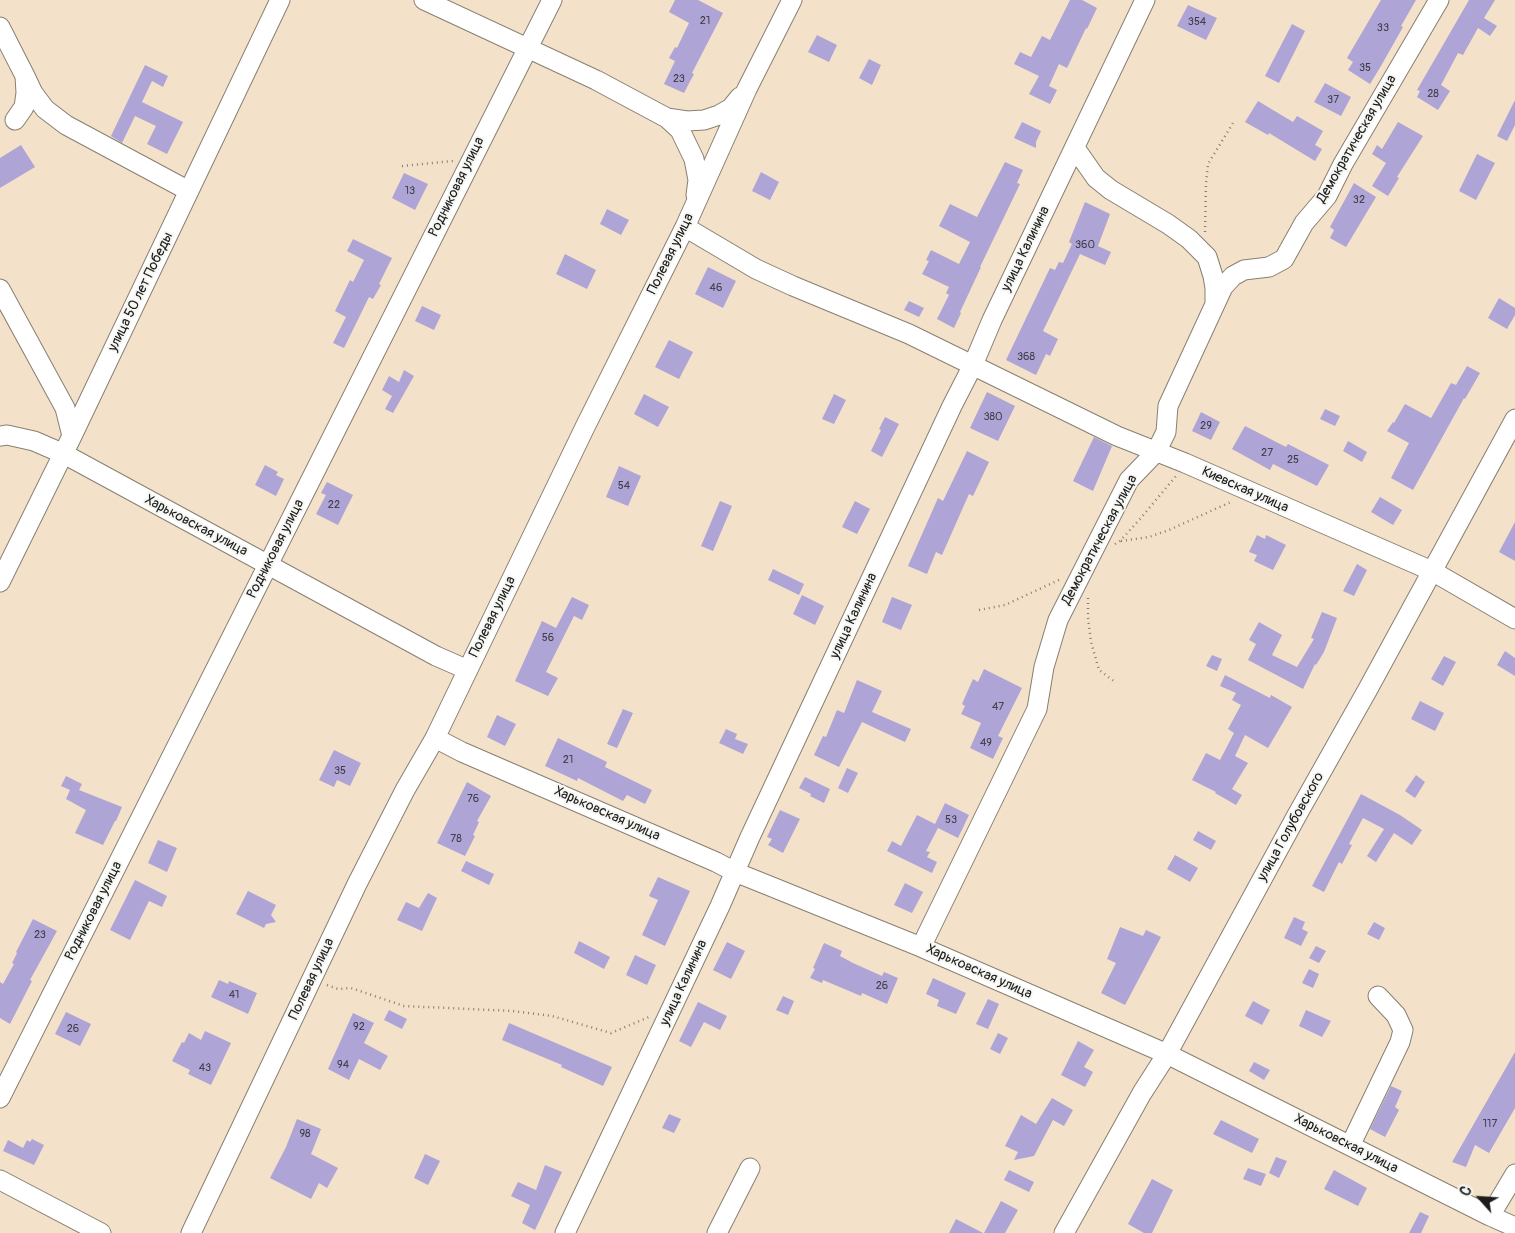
<!DOCTYPE html>
<meta charset="utf-8">
<style>
body{margin:0}
#map{position:relative;width:1515px;height:1233px;overflow:hidden;background:#f3e2c9;font-family:Pangolin,sans-serif}
canvas{display:block}
.north{position:absolute;left:1455px;top:1173px;width:50px;height:50px;-webkit-text-stroke:4px #f6f6f2;paint-order:stroke;rotate:296deg;font-size:14px;font-weight:700;line-height:20px;text-align:center;color:#1c1c1c}
.north::after{content:'';display:block;margin:auto;width:18px;height:22px;background:#1c1c1c;clip-path:polygon(50% 0,100% 100%,50% 72%,0 100%)}
</style>
<div id="map">
<canvas width="1515" height="1233"></canvas>
<div class="north">С</div>
</div>
<script>
const c = document.querySelector('canvas').getContext('2d');
c.lineJoin = 'round';
function paint(path, color) { c.fillStyle = color; c.fill(path, 'evenodd'); }
const shape = rows => new Path2D(rows.map(r => 'M' + r).join(''));
function trace(path, color, width, dash) { c.strokeStyle = color; c.lineWidth = width; c.lineCap = dash ? 'butt' : 'round'; c.setLineDash(dash || []); c.stroke(path); }
function label(font, color, halo, rows, align = 'center') {
  c.font = font + ' Pangolin,sans-serif'; c.lineWidth = 4; c.setLineDash([]); c.textBaseline = 'middle'; c.strokeStyle = halo; c.fillStyle = color; for (const [text, x, y, turn = 0] of rows) {
    c.save(); c.translate(x, y); c.rotate((+turn || 0) * Math.PI / 180); c.textAlign = isNaN(turn) ? turn : align; if (halo) c.strokeText(text, 0, 0); c.fillText(text, 0, 0); c.restore();
  }
}
const building = shape([
 [675,0,698,0,723,13,692,73,694,74,684,93,664,84,675,61,669,58,675,47,677,48,689,23,669,12],
 [1070,0,1082,0,1097,8,1087,29,1086,28,1067,68,1059,64,1049,86,1057,90,1050,104,1029,94,1039,76,1014,64,1020,52,1031,57,1042,36,1050,40],
 [1381,0,1416,0,1401,26,1403,27,1381,66,1370,84,1348,70,1353,62,1347,58],
 [1469,0,1495,0,1484,18,1497,26,1490,36,1478,28,1463,55,1458,53,1441,85,1450,91,1438,110,1417,97,1420,91,1417,90],
 [1188,5,1217,18,1206,40,1177,26],
 [1292,24,1305,31,1279,83,1265,76],
 [817,35,837,45,829,62,808,52],
 [869,59,881,65,872,85,859,78],
 [145,65,168,76,163,87,152,81,142,102,183,122,167,154,147,144,156,126,135,116,122,143,111,136],
 [1325,83,1351,97,1341,116,1314,102],
 [1515,100,1515,125,1507,141,1497,136],
 [1258,101,1293,122,1297,116,1323,131,1315,145,1322,149,1315,161,1269,133,1268,135,1245,122],
 [1022,122,1041,131,1036,142,1036,148,1014,138],
 [1398,122,1423,136,1397,177,1399,178,1388,196,1372,186,1386,163,1372,154,1377,145,1382,149],
 [21,145,35,167,0,188,0,158],
 [1477,154,1495,163,1476,200,1459,191],
 [1005,162,1023,170,1017,183,1020,184,980,267,981,267,960,312,961,313,954,328,937,319,949,295,946,293,949,287,922,274,929,261,926,260,931,250,959,264,970,242,939,226,950,204,977,217],
 [761,172,779,182,770,200,752,191],
 [404,173,428,184,415,210,392,198],
 [1354,183,1376,197,1346,247,1330,238,1334,230,1330,227],
 [1085,202,1110,214,1098,246,1111,252,1105,265,1080,254,1043,331,1058,339,1050,356,1046,354,1036,375,1006,360,1050,268,1055,270,1059,262,1063,263,1072,244,1069,242],
 [607,209,629,220,621,235,600,224],
 [353,239,392,258,379,284,381,285,373,299,369,297,344,348,333,343,346,317,335,311,350,280,353,282,364,260,347,251],
 [565,254,596,270,587,289,556,274],
 [708,267,736,281,723,308,695,294],
 [1499,298,1515,308,1515,315,1507,329,1488,318],
 [909,301,924,308,919,317,904,310],
 [422,306,441,315,434,330,415,321],
 [669,340,693,352,679,379,655,367],
 [1467,366,1480,373,1465,399,1464,398,1413,490,1391,478,1409,443,1387,431,1393,422,1394,423,1405,404,1431,418,1451,383,1456,385],
 [404,370,414,376,393,413,385,409,392,396,382,390,389,376,399,382],
 [987,392,1015,406,998,441,970,428],
 [644,394,669,407,658,427,634,414],
 [834,394,846,400,834,424,822,419],
 [1325,409,1340,416,1335,426,1320,419],
 [1201,412,1220,422,1211,440,1192,431],
 [885,417,899,424,882,457,871,451,881,430,879,429],
 [1245,426,1286,447,1288,444,1329,465,1317,486,1273,464,1270,470,1232,449],
 [1094,437,1112,446,1093,491,1073,481],
 [1348,441,1367,452,1362,462,1343,451],
 [967,451,989,462,973,496,969,494,942,555,936,552,927,574,908,566,938,498,943,501],
 [265,465,278,472,276,475,284,479,276,496,255,485],
 [619,466,641,476,628,506,606,497],
 [327,482,353,495,338,525,316,514,326,495,321,493],
 [1380,497,1402,510,1393,525,1371,512],
 [720,501,732,506,713,551,701,546],
 [855,501,870,509,857,534,842,527],
 [1515,522,1515,561,1499,552],
 [1257,535,1265,539,1266,535,1286,545,1273,570,1254,561,1257,555,1249,552],
 [1357,564,1367,570,1354,596,1343,591],
 [773,569,804,584,799,595,768,580],
 [802,595,824,606,815,625,793,614],
 [572,597,589,605,582,620,574,616,546,672,558,678,548,696,515,681,542,621,556,628],
 [892,597,912,605,901,630,882,622],
 [1322,612,1337,618,1324,652,1316,665,1315,664,1303,689,1248,660,1256,644,1249,640,1259,622,1282,635,1272,655,1297,667,1314,639,1311,638],
 [1505,651,1515,658,1515,676,1497,665],
 [1212,655,1222,659,1217,671,1206,666],
 [1444,656,1456,662,1443,686,1431,679],
 [984,669,1022,688,998,736,1003,738,993,759,970,748,981,723,961,714,965,706,962,704,973,679,978,682],
 [1225,675,1270,698,1271,695,1292,707,1268,748,1245,735,1235,756,1248,763,1232,789,1242,795,1236,805,1215,793,1216,792,1192,780,1206,753,1220,760,1234,733,1228,729,1241,705,1232,700,1236,693,1220,686],
 [857,680,882,691,872,712,911,729,905,742,862,722,839,767,814,755,823,736,826,737,837,710,844,713],
 [1420,701,1444,713,1435,731,1411,719],
 [623,709,633,713,617,748,607,744],
 [497,715,516,724,505,746,487,737],
 [726,729,737,734,735,739,748,744,743,754,719,743],
 [558,738,607,762,605,767,652,790,645,804,627,795,623,801,578,778,577,781,545,766],
 [334,750,361,763,350,786,337,780,334,787,319,780],
 [847,768,858,773,848,793,838,788],
 [1416,775,1425,782,1415,798,1405,791],
 [66,776,82,784,79,790,122,807,116,821,115,821,103,845,75,833,86,810,66,799,70,790,61,786],
 [805,777,830,789,824,803,810,796,811,794,799,788],
 [467,782,491,796,477,821,479,822,473,835,475,836,465,856,437,843],
 [1361,794,1400,815,1422,830,1412,845,1394,833,1376,862,1367,856,1384,829,1363,818,1349,844,1352,845,1342,864,1339,862,1324,892,1312,886],
 [945,803,969,815,958,838,938,828,926,851,930,852,927,857,937,862,932,873,887,851,892,841,901,846,917,815,935,824],
 [780,810,800,819,783,853,768,845,772,839,767,837],
 [1198,831,1216,841,1211,850,1193,840],
 [158,840,177,848,167,872,148,863],
 [1175,855,1198,868,1190,882,1167,869],
 [466,861,494,874,489,885,461,871],
 [658,877,690,891,665,946,642,935,658,900,649,896],
 [135,880,167,896,162,907,149,901,130,940,110,930],
 [905,883,923,892,912,913,894,905],
 [248,891,276,905,271,915,276,922,266,924,264,928,236,914],
 [428,893,437,898,422,931,397,920,406,902,419,908],
 [1294,917,1305,922,1302,929,1308,932,1301,946,1284,938],
 [33,919,57,931,30,980,32,981,10,1024,0,1018,0,982,3,984,14,964,12,963,17,953,16,952],
 [1374,922,1385,928,1379,940,1367,934],
 [1120,927,1143,936,1146,930,1161,937,1125,1005,1101,993,1116,963,1107,959],
 [579,941,610,957,604,969,574,953],
 [727,942,745,951,731,979,713,970],
 [824,943,842,951,840,956,853,963,882,976,884,972,898,978,887,1004,862,993,861,996,823,980,822,983,810,978,815,969,813,968],
 [1316,946,1326,951,1319,963,1309,958],
 [635,955,656,965,647,985,626,975],
 [1309,969,1319,974,1313,988,1302,983],
 [933,978,966,993,956,1014,937,1006,939,1000,926,994],
 [219,980,228,984,229,981,257,993,248,1014,211,997],
 [783,996,794,1001,788,1015,776,1010],
 [988,999,999,1004,988,1029,976,1024],
 [1253,1001,1270,1010,1262,1025,1245,1016],
 [698,1002,727,1016,720,1030,704,1022,691,1047,679,1041],
 [389,1010,407,1019,402,1029,384,1020],
 [1306,1010,1331,1021,1322,1037,1299,1026],
 [66,1012,91,1024,80,1046,55,1034],
 [353,1013,374,1023,364,1043,388,1056,380,1070,359,1059,349,1080,328,1069],
 [509,1023,612,1067,603,1086,561,1067,562,1065,502,1040],
 [205,1031,231,1043,211,1085,188,1074,190,1070,172,1061,182,1042,184,1043,189,1033,201,1040],
 [998,1033,1008,1038,1000,1054,990,1049],
 [1078,1041,1094,1050,1084,1067,1093,1072,1085,1087,1061,1075],
 [1515,1052,1515,1108,1489,1153,1475,1145,1466,1167,1452,1162],
 [1254,1062,1270,1070,1264,1080,1249,1071],
 [1391,1086,1402,1091,1395,1107,1399,1110,1385,1137,1370,1129],
 [1052,1098,1073,1110,1064,1126,1053,1120,1034,1156,1014,1160,1018,1152,1005,1146,1021,1115,1036,1124],
 [669,1114,681,1119,674,1133,662,1128],
 [297,1119,321,1129,311,1154,338,1168,327,1188,319,1183,311,1199,270,1178,286,1147],
 [1221,1120,1259,1139,1252,1153,1213,1134],
 [32,1139,44,1145,34,1165,3,1151,8,1140,23,1148,27,1140,30,1142],
 [425,1154,440,1161,428,1185,414,1178],
 [1276,1157,1287,1161,1279,1178,1269,1173],
 [545,1165,562,1172,535,1230,522,1223,530,1205,511,1196,518,1182,536,1190],
 [1248,1168,1266,1174,1261,1186,1243,1179],
 [1009,1170,1034,1182,1029,1192,1004,1180],
 [1334,1170,1367,1188,1358,1206,1324,1189],
 [1152,1179,1173,1190,1152,1233,1144,1233,1128,1224],
 [1001,1201,1018,1210,1005,1233,984,1233],
 [1420,1212,1429,1216,1421,1233,1409,1233],
 [956,1219,983,1233,949,1233]
]);
const path = shape([
 [402,166,453,161],
 [1205,232,1206,183,1208,164,1233,123],
 [1121,541,1149,537,1169,530,1233,501],
 [1115,544,1120,541,1140,519,1176,476],
 [1088,598,1088,618,1091,642,1099,670,1115,682],
 [979,610,1005,605,1061,579],
 [327,985,338,989,351,988,404,1006,513,1011,552,1016,611,1033,649,1017]
]);
const minor = shape([
 [424,0,596,80,667,118,687,121,704,120,719,115,731,108,740,97],
 [0,27,25,76,26,93,24,107,15,120],
 [25,76,33,93,45,109,66,125,189,191],
 [667,118,680,130,694,159,698,180,696,195],
 [1075,148,1096,178,1111,190,1168,224,1189,239,1207,257,1213,276,1215,288,1215,304],
 [685,227,756,269,793,286,909,334,1117,436,1185,463,1432,571,1515,619],
 [0,289,65,408,72,436],
 [0,436,7,435,34,441,64,454,436,656,468,670],
 [0,582,72,436,280,0],
 [435,738,462,752,716,862,735,872,921,947,1167,1054,1490,1216,1515,1227],
 [921,947,1037,709,1044,667,1058,620,1129,480,1156,452,1166,432,1168,406,1223,287,1233,276,1244,270,1269,267,1284,259,1304,223,1327,196,1343,164,1439,0],
 [0,1098,552,0],
 [1350,1146,1400,1042,1403,1030,1396,1015,1378,996],
 [0,1180,101,1233],
 [1490,1216,1515,1174],
 [191,1233,357,884,405,790,435,738,585,427,685,227,747,89,792,0],
 [565,1233,720,906,750,837,952,406,973,365,992,320,1145,0],
 [717,1233,750,1168],
 [1064,1233,1142,1093,1167,1054,1297,815,1368,689,1515,419]
]);
const numberNames = [
 ["21",705,21],
 ["354",1197,22],
 ["33",1383,28],
 ["35",1365,68],
 ["23",679,79],
 ["28",1433,94],
 ["37",1333,100],
 ["13",410,191],
 ["32",1359,200],
 ["360",1085,245],
 ["46",716,288],
 ["368",1026,357],
 ["380",993,417],
 ["29",1206,426],
 ["27",1267,453],
 ["25",1293,460],
 ["54",624,486],
 ["22",334,505],
 ["56",548,638],
 ["47",998,707],
 ["49",986,743],
 ["21",568,760],
 ["35",340,771],
 ["76",473,799],
 ["53",951,820],
 ["78",456,839],
 ["23",40,935],
 ["26",882,986],
 ["41",234,995],
 ["92",359,1027],
 ["26",73,1029],
 ["94",343,1065],
 ["43",205,1068],
 ["117",1490,1124],
 ["98",305,1134]
];
const streetNames = [
 ["Демократическая улица",1357,139,-60],
 ["Родниковая улица",457,187,-64],
 ["улица Калинина",1026,249,-64],
 ["Полевая улица",671,254,-64],
 ["улица 50 лет Победы",141,292,-64],
 ["Киевская улица",1245,490,24],
 ["Харьковская улица",196,526,28],
 ["Демократическая улица",1100,540,-62],
 ["Родниковая улица",276,549,-63],
 ["улица Калинина",854,616,-65],
 ["Полевая улица",493,617,-64],
 ["Харьковская улица",607,814,24],
 ["улица Голубовского",1291,827,-61],
 ["Родниковая улица",94,911,-63],
 ["Харьковская улица",979,972,24],
 ["Полевая улица",312,979,-65],
 ["улица Калинина",684,983,-65],
 ["Харьковская улица",1346,1144,27]
];
paint(building, '#aea4d5');
trace(minor, '#887f72', 21);
trace(path, '#887f72', 2.5, [1, 4]);
trace(minor, '#fff', 19);
label('11px', '#403e4a', null, numberNames);
label('14px', '#1c1c1c', '#f6f6f2', streetNames);
</script>
